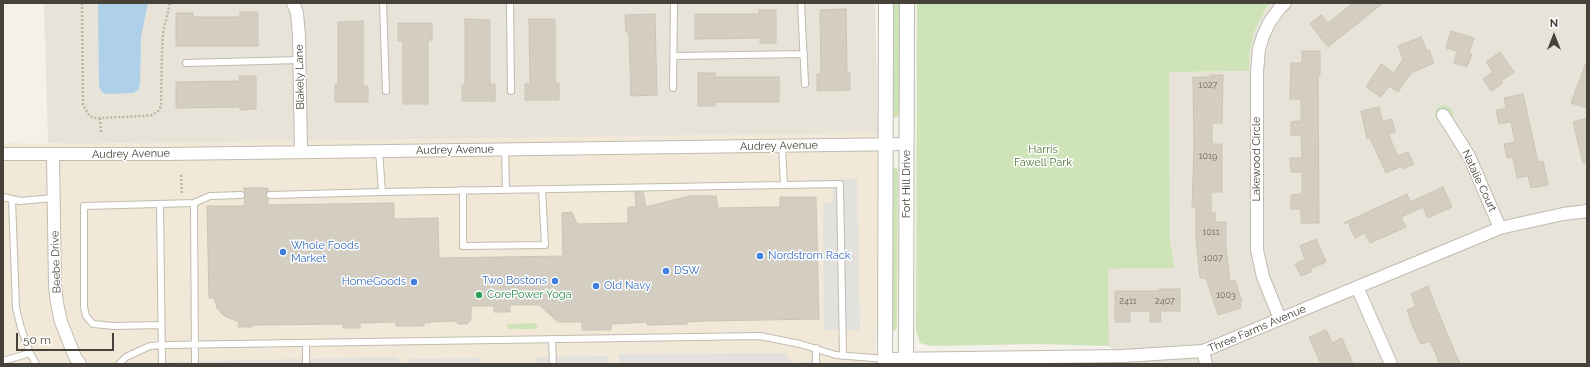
<!DOCTYPE html>
<html>
<head>
<meta charset="utf-8">
<style>
  body { margin:0 }
  #map { position:relative; width:1590px; height:367px; overflow:hidden; background:#f3f1ea; font-family:Raleway,sans-serif }
  canvas { display:block }
  .frame { position:absolute; inset:0; border:4px solid #474239; pointer-events:none }
  .north { position:absolute; left:1534px; top:16px; width:40px; height:40px; -webkit-text-stroke:3px #fff; paint-order:stroke; rotate:0deg; font-size:11px; font-weight:700; line-height:16px; text-align:center; color:#474239 }
  .north::after { content:''; display:block; margin:auto; width:14px; height:18px; background:#474239; clip-path:polygon(50% 0,100% 100%,50% 72%,0 100%) }
  .scale { position:absolute; left:16px; top:333px; width:98px; height:18px; box-sizing:border-box; border:2px solid #474239; border-top:0; padding-left:5px; font-size:12px; line-height:14px; white-space:nowrap; color:#474239; -webkit-text-stroke:3px #fff; paint-order:stroke }
</style>
</head>
<body>
<div id="map">
<canvas width="1590" height="367"></canvas>
<div class="frame"></div>
<div class="north">N</div>
<div class="scale">50 m</div>
</div>
<script>
const ctx = document.querySelector('canvas').getContext('2d');
ctx.lineJoin = 'round';
function paint(path, color) {
  ctx.fillStyle = color;
  ctx.fill(path, 'evenodd');
}
function toPath(rows) {
  const path = new Path2D();
  for (const r of rows) {
    if (r.length === 3) {
      path.moveTo(r[0] + r[2], r[1]);
      path.arc(r[0], r[1], r[2], 0, 2 * Math.PI);
      continue;
    }
    path.moveTo(r[0], r[1]);
    for (let i = 2; i < r.length; i += 2) path.lineTo(r[i], r[i + 1]);
  }
  return path;
}
function stroke(path, color, width, dash) {
  ctx.strokeStyle = color;
  ctx.lineWidth = width;
  ctx.lineCap = dash ? 'butt' : 'round';
  ctx.setLineDash(dash || []);
  ctx.stroke(path);
}
function drawText(font, color, halo, rows, align = 'center') {
  ctx.font = font + ' Raleway,sans-serif';
  ctx.lineWidth = 3;
  ctx.setLineDash([]);
  ctx.textBaseline = 'middle';
  ctx.strokeStyle = halo;
  ctx.fillStyle = color;
  for (const [text, x, y, turn = 0] of rows) {
    ctx.save();
    ctx.translate(x, y);
    ctx.rotate((+turn || 0) * Math.PI / 180);
    ctx.textAlign = isNaN(turn) ? turn : align;
    if (halo) ctx.strokeText(text, 0, 0);
    ctx.fillText(text, 0, 0);
    ctx.restore();
  }
}
paint(toPath([
  [44,3,875,3,878,133,71,144,48,143],
  [1271,3,1587,3,1587,364,1128,364,1109,346,1108,269,1175,268,1170,242,1169,72,1249,71,1249,56,1254,32,1266,8]
]), '#e7e3d9');
paint(toPath([
  [878,133,876,364,3,364,3,143,71,144]
]), '#f2e8d8');
paint(toPath([
  [892,3,899,3,899,115,896,118,893,117,891,114],
  [917,3,1271,3,1266,8,1254,32,1249,56,1249,71,1169,72,1170,242,1175,268,1108,269,1109,346,1039,344,931,346,920,343,916,330],
  [1444,114,9],
  [893,167,897,168,898,172,897,328,894,331,891,330,891,169],
  [535,323,538,325,536,329,509,329,507,327,507,324,509,324]
]), '#cfe3b8');
paint(toPath([
  [857,179,860,330,824,330,823,203,833,202,832,180],
  [785,353,792,363,811,361,824,364,619,364,619,354],
  [608,356,608,364,536,364,536,357],
  [398,357,399,364,155,364,155,362],
  [481,358,481,364,409,364,409,359]
]), '#e2e1de');
paint(toPath([
  [98,3,148,3,141,37,140,84,138,90,133,93,106,94,102,92,99,86]
]), '#aed0e9');
const building = toPath([
  [1353,3,1383,3,1328,47,1310,24,1321,15,1328,23,1353,3],
  [846,9,847,73,850,73,850,90,817,91,817,74,821,74,820,10,846,9],
  [759,10,776,10,776,43,760,43,760,38,695,39,695,14,759,14,759,10],
  [240,12,258,12,258,46,176,46,176,13,193,13,193,17,240,17,240,12],
  [655,14,657,95,631,96,629,32,626,32,625,15,655,14],
  [465,19,490,20,490,84,495,84,495,101,462,101,462,85,465,85,465,19],
  [529,19,555,19,555,83,559,83,559,100,525,100,525,84,530,84,529,19],
  [363,21,363,86,368,86,368,102,335,102,335,84,338,84,338,22,363,21],
  [398,23,432,23,432,40,428,40,428,104,403,104,403,41,398,41,398,23],
  [1451,31,1474,38,1469,53,1472,54,1467,67,1454,63,1457,51,1446,48,1451,31],
  [1421,37,1427,51,1429,50,1434,63,1411,73,1398,92,1389,86,1381,97,1366,87,1381,64,1394,73,1403,59,1398,46,1421,37],
  [1302,51,1320,51,1320,75,1318,75,1319,223,1301,223,1301,209,1291,209,1291,195,1302,194,1302,172,1291,172,1290,158,1302,158,1301,135,1291,136,1291,122,1301,121,1301,99,1290,99,1291,63,1302,63,1302,51],
  [1500,52,1514,72,1501,81,1503,83,1491,91,1483,79,1493,72,1486,62,1500,52],
  [1586,63,1587,64,1587,108,1571,103,1586,63],
  [698,73,715,73,715,77,779,77,779,102,715,102,715,106,698,106,698,73],
  [1210,75,1223,75,1222,123,1212,123,1212,144,1222,144,1222,192,1211,192,1211,213,1215,213,1215,222,1226,222,1226,248,1230,282,1235,280,1242,302,1240,303,1241,308,1218,315,1206,278,1200,278,1196,238,1196,207,1192,207,1194,145,1193,77,1210,77,1210,75],
  [239,76,256,76,256,109,240,110,240,107,176,108,176,82,240,81,239,76],
  [1523,94,1538,162,1543,161,1548,185,1531,188,1528,176,1517,178,1513,157,1507,158,1504,144,1515,142,1511,122,1499,124,1496,110,1506,108,1504,98,1523,94],
  [1379,107,1382,121,1392,119,1395,132,1388,134,1398,156,1408,152,1414,164,1403,169,1402,166,1386,173,1370,138,1367,139,1361,111,1379,107],
  [1587,118,1587,162,1583,163,1573,122,1587,118],
  [1443,187,1452,207,1428,218,1423,207,1401,217,1406,227,1370,243,1365,233,1355,238,1349,225,1354,223,1344,223,1407,194,1410,202,1443,187],
  [244,188,268,188,268,191,266,195,268,199,268,205,394,203,394,219,438,218,439,258,563,256,562,213,572,212,577,224,628,223,628,207,636,207,635,192,643,192,646,207,689,196,716,196,718,208,780,207,780,197,816,197,819,319,705,321,687,322,687,324,647,325,647,322,611,324,611,330,582,330,582,322,558,322,539,305,510,305,510,312,494,312,494,306,471,306,471,320,467,324,458,324,455,321,430,322,430,323,424,323,424,326,396,326,396,322,360,323,360,328,343,328,343,324,252,325,252,327,238,327,239,322,224,316,217,308,214,298,209,298,207,206,244,206,245,195,244,188],
  [1316,239,1326,262,1310,269,1311,272,1301,276,1295,264,1305,259,1300,246,1316,239],
  [1428,286,1438,312,1460,364,1440,364,1430,341,1421,344,1415,332,1407,310,1416,306,1411,294,1428,286],
  [1160,289,1180,289,1180,311,1160,311,1161,322,1150,322,1150,311,1130,311,1130,322,1115,322,1115,291,1160,291,1160,289],
  [1326,330,1332,343,1342,338,1353,364,1321,364,1309,337,1326,330]
]);
paint(building, '#d4cdc1');
stroke(building, '#cec4b5', 1);
const service = toPath([
  [383,3,386,91],
  [510,3,511,91],
  [801,3,805,84],
  [674,56,804,54],
  [186,63,300,60],
  [673,88,674,3],
  [782,146,784,185],
  [505,150,506,190],
  [463,190,463,246,545,245,542,189],
  [382,192,840,184,843,356],
  [270,195,382,192,379,151],
  [3,197,20,201,53,198],
  [12,199,16,308,21,328,30,353,36,364],
  [194,203,210,196,241,195],
  [160,204,162,364],
  [160,325,114,326,93,324,86,316,84,307,84,206,194,203,195,364],
  [552,339,553,364],
  [306,343,306,364],
  [816,348,816,364],
  [3,361,30,353],
  [119,364,126,357,150,346,166,345,760,336,800,344,836,355,885,359]
]);
const minor = toPath([
  [293,3,297,13,299,36,301,152],
  [1443,115,1469,156,1500,228],
  [3,154,166,154,907,144],
  [53,155,55,286,57,303,61,322,75,357,80,364],
  [1357,287,1391,364],
  [1280,319,1263,277,1257,250,1257,72,1259,49,1263,36,1269,23,1279,9,1285,3],
  [1203,351,1206,364],
  [885,359,1123,356,1203,351,1500,228,1563,214,1587,211]
]);
const tertiary = toPath([
  [885,364,886,3],
  [906,364,907,3]
]);
stroke(service, '#c1bbb1', 8);
stroke(minor, '#c1bbb1', 14);
stroke(tertiary, '#c1bbb1', 16);
stroke(toPath([
  [82,3,83,105,89,115,93,118,100,118,143,116,152,115,158,111,161,106,162,52,163,33,170,3],
  [100,118,101,132],
  [181,175,182,194]
]), '#beb4a1', 2.5, [2, 2]);
stroke(service, '#fff', 6);
stroke(minor, '#fff', 12);
stroke(tertiary, '#fff', 14);
for (const [x, y, r, color] of [
  [283,252,4,"#3f7fe0"],
  [760,256,4,"#3f7fe0"],
  [666,271,4,"#3f7fe0"],
  [555,281,4,"#3f7fe0"],
  [414,282,4,"#3f7fe0"],
  [596,286,4,"#3f7fe0"],
  [479,295,4,"#2e9e5b"]
]) {
  const dot = new Path2D();
  dot.arc(x, y, r, 0, 2 * Math.PI);
  ctx.fillStyle = color;
  ctx.fill(dot);
  stroke(dot, '#fff', 1.5);
}
drawText('9px', '#6a655b', null, [
  ["1027",1208,85],
  ["1019",1208,156],
  ["1011",1211,232],
  ["1007",1213,258],
  ["1003",1226,295],
  ["2411",1128,301],
  ["2407",1165,301]
]);
drawText('11px', '#474239', '#fff', [
  ["Blakely Lane",300,77,-91],
  ["Audrey Avenue",779,146,-1],
  ["Audrey Avenue",455,150,-1],
  ["Audrey Avenue",131,154,-1],
  ["Lakewood Circle",1257,159,-90],
  ["Natalie Court",1479,181,65],
  ["Fort Hill Drive",907,184,-90],
  ["Beebe Drive",56,262,-92],
  ["Three Farms Avenue",1257,329,-23]
]);
drawText('11px', '#4a7232', '#fff', [
  ["Harris",1043,150],
  ["Fawell Park",1043,163]
]);
drawText('11px', '#366cbe', '#fff', [
  ["Whole Foods",291,246],
  ["Market",291,259],
  ["Nordstrom Rack",768,256],
  ["DSW",674,271],
  ["Two Bostons",547,281,"right"],
  ["HomeGoods",406,282,"right"],
  ["Old Navy",604,286]
], 'left');
drawText('11px', '#27864d', '#fff', [
  ["CorePower Yoga",487,295]
], 'left');
</script>
</body>
</html>
